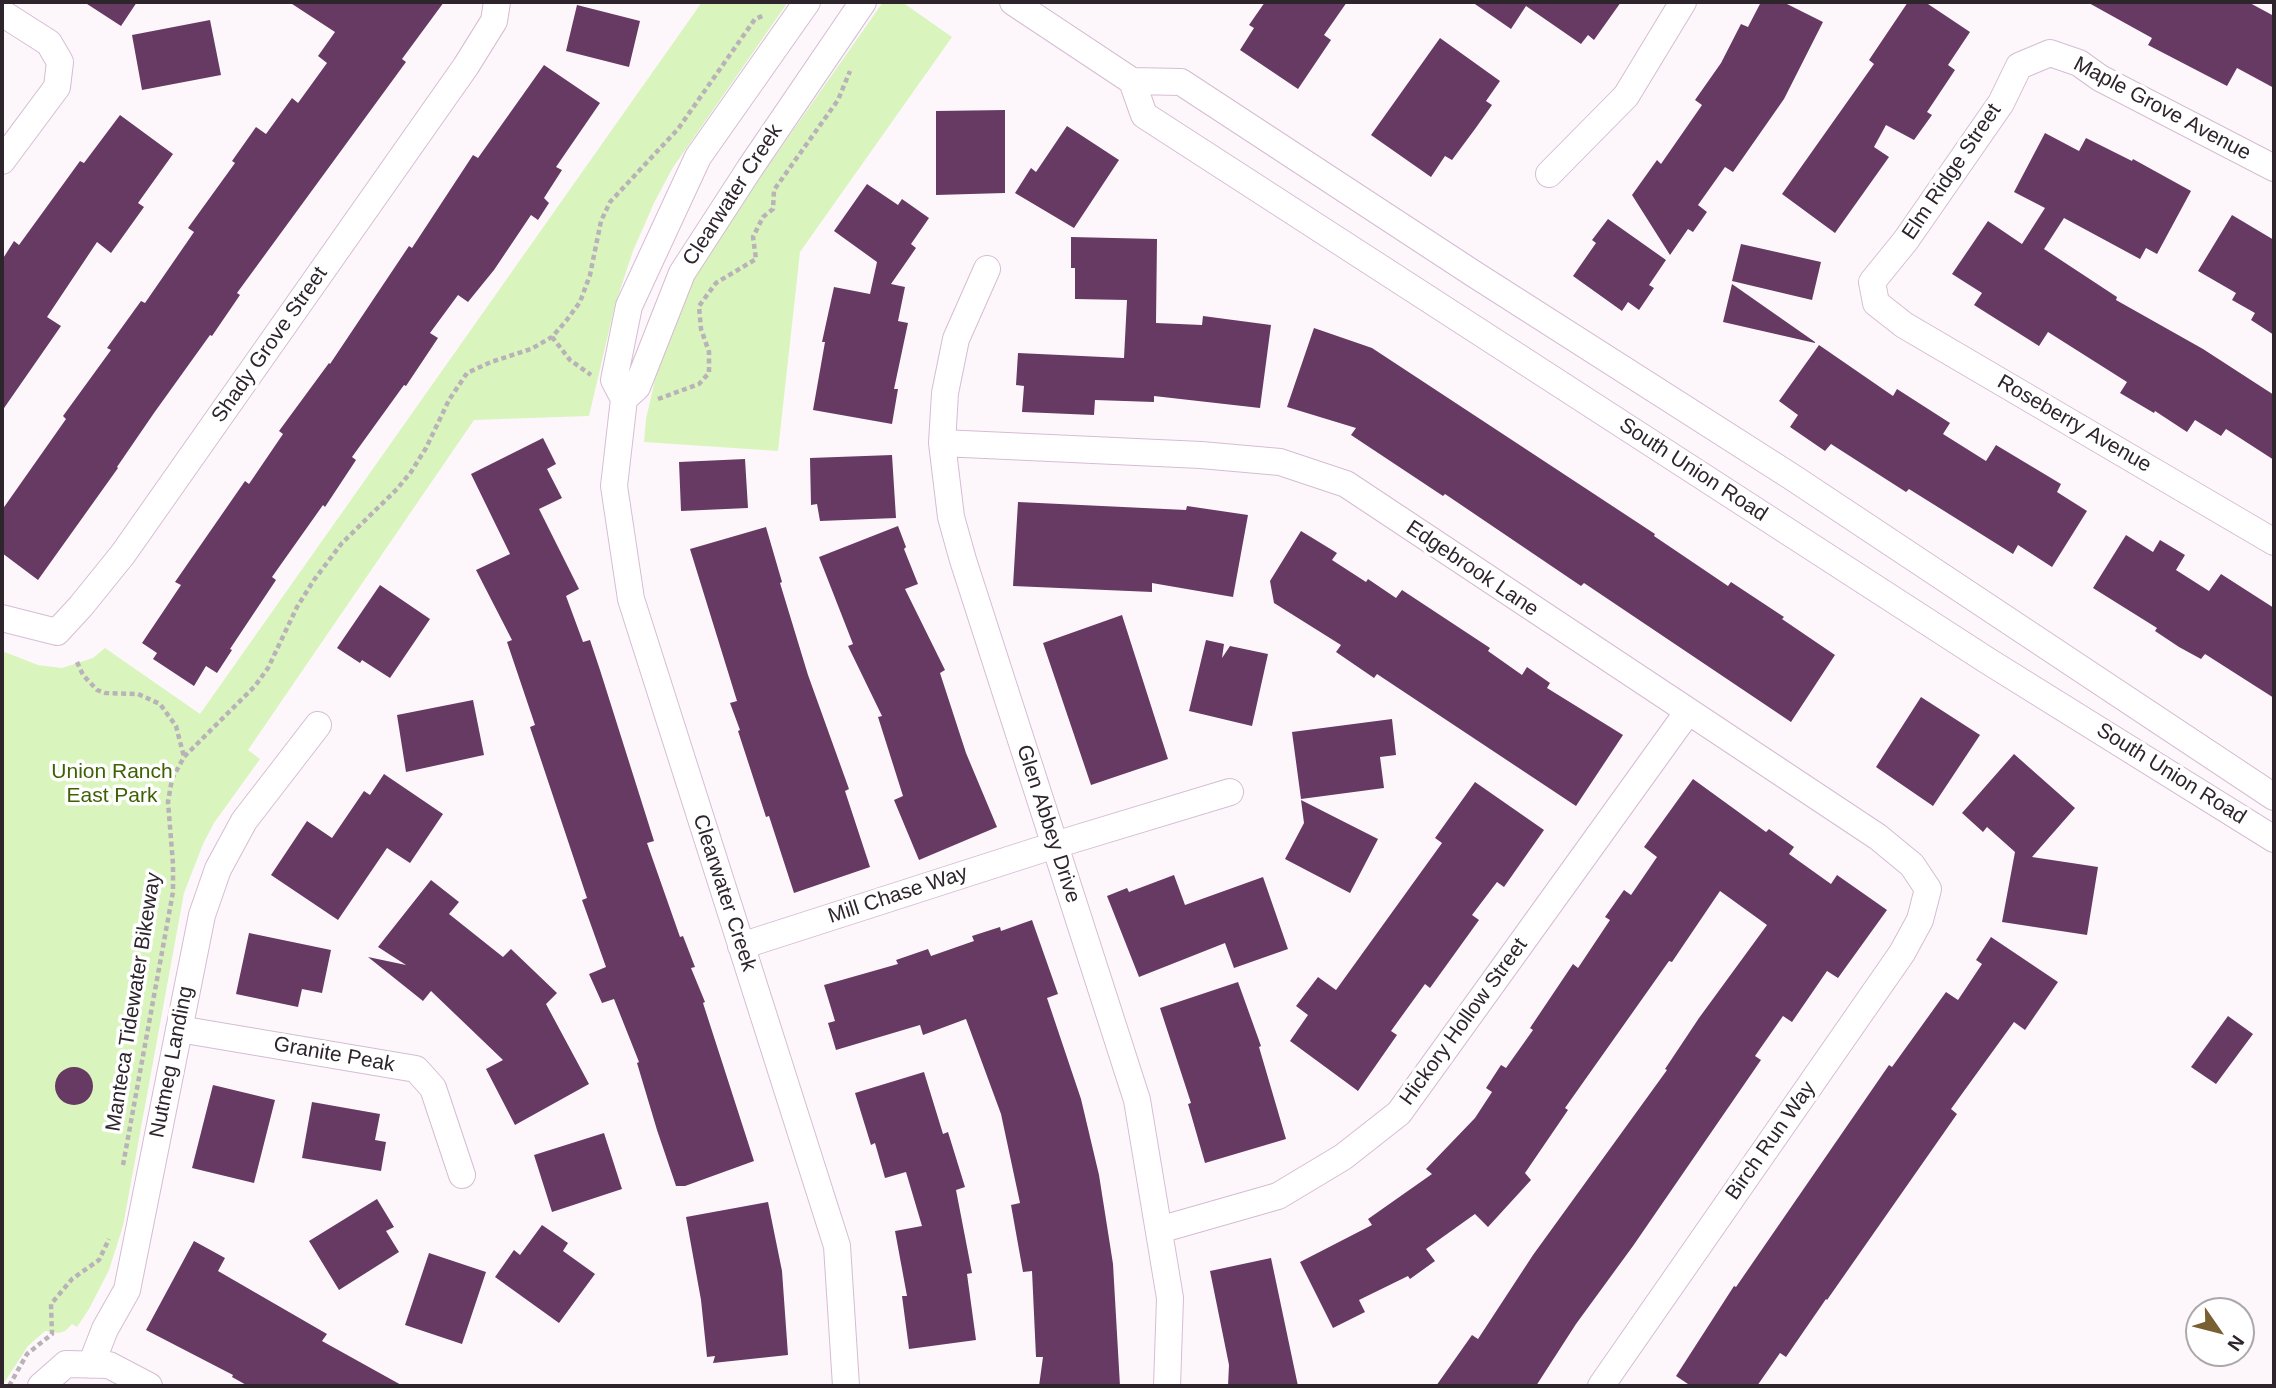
<!DOCTYPE html>
<html>
<head>
<meta charset="utf-8">
<style>
  body { margin:0 }
  #map { position:relative; width:2276px; height:1388px; overflow:hidden; background:#fdf7fc; font-family:Arial,sans-serif }
  canvas { display:block }
  .frame { position:absolute; inset:0; border:4px solid #2d242c; pointer-events:none }
  .north { position:absolute; left:2185px; top:1297px; width:70px; height:70px; box-sizing:border-box; background:#fff; border:2px solid #aba7ab; border-radius:50%; rotate:125deg; font-size:19px; font-weight:700; line-height:28px; text-align:center; color:#2d242c }
  .north::after { content:''; display:block; margin:auto; width:24px; height:32px; background:#796031; clip-path:polygon(50% 0,100% 100%,50% 72%,0 100%) }
</style>
</head>
<body>
<div id="map">
<canvas width="2276" height="1388"></canvas>
<div class="frame"></div>
<div class="north">N</div>
</div>
<script>
const ctx = document.querySelector('canvas').getContext('2d');
ctx.lineJoin = 'round';
function paint(path, color) {
  ctx.fillStyle = color;
  ctx.fill(path, 'evenodd');
}
function toPath(rows) {
  const path = new Path2D();
  for (const r of rows) {
    if (r.length === 3) {
      path.moveTo(r[0] + r[2], r[1]);
      path.arc(r[0], r[1], r[2], 0, 2 * Math.PI);
      continue;
    }
    path.moveTo(r[0], r[1]);
    for (let i = 2; i < r.length; i += 2) path.lineTo(r[i], r[i + 1]);
  }
  return path;
}
function stroke(path, color, width, dash) {
  ctx.strokeStyle = color;
  ctx.lineWidth = width;
  ctx.lineCap = dash ? 'butt' : 'round';
  ctx.setLineDash(dash || []);
  ctx.stroke(path);
}
function drawText(font, color, halo, rows, align = 'center') {
  ctx.font = font + ' Arial,sans-serif';
  ctx.lineWidth = 7;
  ctx.setLineDash([]);
  ctx.textBaseline = 'middle';
  ctx.strokeStyle = halo;
  ctx.fillStyle = color;
  for (const [text, x, y, turn = 0] of rows) {
    ctx.save();
    ctx.translate(x, y);
    ctx.rotate((+turn || 0) * Math.PI / 180);
    ctx.textAlign = isNaN(turn) ? turn : align;
    if (halo) ctx.strokeText(text, 0, 0);
    ctx.fillText(text, 0, 0);
    ctx.restore();
  }
}
paint(toPath([
  [702,2,788,2,672,169,654,203,633,251,615,305,589,416,474,420,248,750,260,759,214,823,203,844,184,893,123,1226,109,1270,89,1309,77,1327,72,1324,65,1331,59,1333,45,1331,28,1346,2,1386,2,651,38,665,62,668,93,658,105,648,200,714],
  [883,2,902,2,952,37,800,252,778,451,644,442,646,419,662,349,703,259]
]), '#d9f5bd');
paint(toPath([
  [84,2,137,2,121,26],
  [289,2,444,2,402,59,406,62,237,293,240,295,212,336,210,335,154,413,117,467,118,468,38,580,2,553,2,510,66,419,63,416,111,350,107,348,141,301,145,303,194,232,188,228,235,163,232,161,256,127,266,134,292,98,298,103,327,63,318,56,335,32],
  [1265,2,1347,2,1324,35,1331,40,1298,89,1240,50,1254,28,1249,25],
  [1472,2,1621,2,1594,40,1588,35,1581,44,1526,6,1511,29],
  [1761,2,1783,2,1823,22,1784,99,1733,172,1725,167,1698,205,1707,212,1693,232,1688,229,1670,255,1632,195,1657,160,1661,164,1702,105,1695,100,1721,63,1741,24,1748,27],
  [1908,2,1925,2,1970,32,1948,65,1955,70,1927,112,1932,115,1914,140,1886,125,1874,147,1889,157,1835,233,1782,194,1874,64,1869,60],
  [2087,2,2248,2,2274,16,2274,88,2237,68,2227,86,2148,45,2152,38],
  [577,5,640,21,629,67,566,51],
  [210,20,221,75,142,90,132,35],
  [1440,38,1500,81,1486,101,1492,105,1475,129,1452,160,1445,156,1431,177,1371,135],
  [544,65,600,103,556,167,562,170,544,198,549,203,538,220,531,215,494,270,468,302,458,295,430,333,438,338,406,386,404,385,352,457,356,460,325,507,323,505,272,577,276,580,230,649,232,650,217,673,206,666,194,686,153,659,157,653,142,643,181,585,175,582,245,481,249,484,283,434,279,431,329,363,330,364,409,246,412,248,473,155,478,158],
  [1005,110,1005,193,936,195,936,111],
  [120,115,173,154,138,203,144,207,111,253,97,242,47,317,61,326,2,411,2,260,14,241,19,245,80,161,84,163],
  [1067,126,1119,160,1074,228,1015,193,1031,168,1036,172],
  [2045,133,2079,151,2086,138,2132,161,2133,159,2191,191,2157,254,2146,248,2140,259,2064,218,2044,249,2117,297,2116,300,2203,349,2274,395,2274,460,2226,429,2221,436,2195,420,2187,432,2155,411,2154,413,2120,393,2127,382,2048,332,2039,346,1974,305,1982,293,1952,274,1988,221,2022,244,2045,208,2014,192],
  [867,184,898,205,902,199,929,218,911,244,916,248,891,284,905,287,898,321,908,323,894,389,898,389,892,424,813,410,825,342,822,342,834,287,870,294,877,262,834,231],
  [2232,215,2274,240,2274,335,2251,320,2255,313,2232,300,2236,293,2198,271],
  [1608,219,1666,260,1649,285,1654,288,1639,310,1628,302,1622,311,1573,276,1596,243,1592,240],
  [1071,237,1157,239,1156,323,1202,325,1203,316,1271,325,1260,408,1154,396,1154,402,1095,400,1094,415,1022,412,1024,386,1016,385,1018,353,1124,358,1127,300,1075,299,1075,268,1071,268],
  [1741,244,1821,262,1812,300,1732,281],
  [1732,284,1815,342,1815,343,1723,322],
  [1314,328,1372,348,1655,534,1654,536,1728,586,1731,582,1784,617,1782,619,1835,655,1791,722,1584,583,1581,586,1445,494,1443,496,1351,435,1356,428,1287,407],
  [1819,345,1893,396,1897,389,1950,423,1943,434,1986,461,1996,445,2061,484,2057,492,2087,511,2052,567,2018,545,2013,554,1909,489,1906,492,1831,444,1825,451,1790,427,1798,415,1779,401],
  [543,438,556,464,547,469,562,498,539,509,579,589,566,596,583,642,590,640,600,670,654,841,647,843,680,937,683,936,695,967,691,968,705,1002,703,1003,754,1161,685,1186,676,1186,657,1130,637,1063,639,1062,614,999,602,1003,589,974,606,967,582,900,587,898,530,727,535,725,507,642,512,640,476,570,510,554,471,474],
  [892,455,896,518,820,521,817,504,811,505,810,458],
  [745,459,748,508,681,511,679,462],
  [1018,502,1186,510,1187,506,1248,515,1233,597,1152,583,1152,592,1013,586],
  [898,526,906,547,904,549,918,584,905,589,945,670,940,673,966,753,997,827,919,860,894,800,903,796,878,717,882,716,848,646,853,644,819,557],
  [766,527,782,582,780,583,808,675,849,789,845,791,870,867,794,893,769,816,766,817,738,731,740,730,730,703,737,701,690,549],
  [1301,531,1337,553,1332,560,1366,582,1368,579,1396,598,1402,590,1490,648,1488,651,1522,675,1527,667,1550,683,1547,688,1623,735,1576,806,1377,674,1374,678,1336,652,1341,645,1274,603,1270,581],
  [2126,535,2153,552,2160,540,2185,555,2176,570,2209,591,2221,574,2274,608,2274,698,2205,654,2201,659,2179,647,2155,631,2157,628,2093,588],
  [380,585,430,619,390,678,362,660,360,663,337,648],
  [1122,615,1168,759,1091,785,1043,643],
  [1206,640,1224,644,1222,658,1230,646,1268,654,1252,726,1189,711],
  [1921,697,1980,735,1933,806,1876,767],
  [473,700,484,755,406,772,397,715],
  [1392,719,1396,755,1380,757,1384,788,1301,799,1292,732],
  [2014,754,2075,808,2032,857,2098,867,2087,935,2002,922,2015,852,1987,827,1983,832,1962,813],
  [384,774,443,814,410,863,387,848,338,920,271,875,307,821,332,838,364,791,370,795],
  [1693,779,1766,832,1769,829,1794,847,1789,854,1831,884,1837,875,1887,910,1838,978,1827,971,1792,1022,1783,1016,1755,1056,1761,1060,1633,1246,1576,1324,1536,1386,1436,1386,1472,1335,1478,1339,1533,1255,1667,1070,1665,1069,1699,1018,1767,925,1720,891,1672,962,1669,961,1565,1108,1568,1110,1525,1173,1531,1180,1488,1227,1475,1214,1426,1249,1435,1261,1410,1279,1408,1276,1359,1300,1365,1312,1333,1328,1300,1262,1372,1225,1368,1219,1432,1174,1426,1169,1475,1118,1492,1092,1486,1088,1501,1065,1506,1068,1533,1030,1530,1028,1573,964,1578,968,1610,920,1605,917,1624,890,1631,895,1657,857,1644,847],
  [1475,782,1544,830,1504,887,1497,882,1472,915,1479,920,1430,988,1425,984,1391,1031,1397,1035,1358,1091,1290,1041,1308,1015,1296,1006,1318,977,1336,990,1442,843,1435,838],
  [1301,800,1378,839,1350,893,1285,859,1304,823],
  [1174,875,1185,905,1263,877,1288,949,1234,968,1225,943,1139,977,1107,896,1127,888,1129,892],
  [431,880,459,902,449,914,503,957,511,949,557,993,546,1004,589,1084,515,1125,486,1069,503,1060,431,991,423,1001,368,957,406,965,378,947],
  [1032,920,1058,994,1047,998,1081,1099,1099,1175,1113,1264,1120,1386,1039,1386,1043,1357,1036,1357,1032,1271,1023,1272,1011,1205,1020,1203,1001,1114,966,1019,923,1035,920,1025,836,1050,828,1023,835,1021,824,985,898,964,896,960,928,949,931,956,974,941,972,936,1000,927,1001,931],
  [249,933,331,950,322,993,302,989,298,1007,236,994],
  [1991,937,2058,982,2025,1030,2014,1022,1951,1109,1957,1114,1827,1300,1826,1299,1786,1357,1780,1353,1757,1386,1691,1386,1676,1376,1734,1286,1736,1287,1889,1065,1892,1067,1946,992,1958,1000,1982,964,1976,960],
  [1238,982,1261,1046,1259,1047,1286,1139,1205,1163,1188,1104,1191,1103,1160,1008],
  [2228,1016,2253,1034,2216,1084,2191,1067],
  [74,1086,19],
  [924,1072,943,1134,948,1132,965,1187,956,1190,972,1273,967,1274,976,1340,909,1349,902,1296,907,1296,895,1231,922,1226,906,1172,885,1178,875,1143,871,1145,855,1093],
  [213,1085,275,1100,254,1183,192,1168],
  [312,1102,380,1114,375,1140,386,1142,381,1171,302,1158],
  [604,1133,622,1189,552,1212,534,1155],
  [377,1199,394,1227,386,1231,399,1252,339,1290,309,1241],
  [768,1202,782,1271,788,1355,713,1363,715,1356,707,1357,701,1300,686,1217],
  [542,1225,568,1243,563,1251,595,1274,559,1323,495,1277,514,1250,520,1255],
  [194,1241,225,1258,218,1271,327,1334,322,1341,403,1386,248,1386,232,1377,233,1375,146,1330],
  [429,1253,486,1272,462,1344,405,1325],
  [1271,1258,1298,1386,1228,1386,1229,1365,1210,1271]
]), '#673a64');
const minor = toPath([
  [807,2,698,157,629,306,614,380,624,399,614,486,631,599,837,1246,846,1386],
  [1013,2,1132,81,1181,82,1474,274,1792,477,2274,797],
  [2,13,49,43,60,62,57,87,2,161],
  [1132,81,1144,115,1988,661,2274,839],
  [2274,168,2100,78,2079,63,2050,53,2019,66,2001,103,1906,240,1872,282,1876,303,1904,325,2274,542],
  [1549,174,1626,96,1683,2],
  [987,269,956,339,945,393,942,443,951,517,963,560,1137,1100,1170,1298,1167,1386],
  [624,399,637,387,682,273,750,168,863,2],
  [942,443,1201,455,1280,462,1346,484,1878,837,1912,865,1928,889,1920,920,1902,953,1601,1386],
  [2,618,57,632,81,606,123,554,466,66,494,21,497,2],
  [741,946,1055,845,1230,792],
  [179,1029,416,1069,433,1088,462,1175],
  [1159,1230,1278,1196,1343,1157,1399,1113,1687,713],
  [91,1365,105,1329,127,1290,202,915,218,869,244,821,318,725],
  [41,1386,66,1364,109,1365,149,1386]
]);
stroke(minor, '#d6bcd3', 28);
stroke(toPath([
  [552,337,570,360,591,375],
  [658,399,699,384,709,373,709,352,701,329,699,306,716,283,756,259,753,237,763,217,773,209,774,190,838,100,850,71],
  [77,662,83,675,97,690,105,693,138,694,160,704,176,726,184,757],
  [123,1165,173,892,173,864,168,802,172,779,184,757,255,686,268,668,297,607,314,580,342,543,397,489,411,472,426,448,449,400,467,373,491,362,531,349,552,337,566,321,580,302,590,275,601,221,610,202,678,129,755,19,765,15],
  [9,1386,27,1354,52,1334,51,1304,72,1279,99,1260,109,1239]
]), '#b9b2b8', 4.5, [5, 3.5]);
stroke(minor, '#fff', 26);
drawText('21px', '#2d242c', '#fff', [
  ["Maple Grove Avenue",2162,109,28],
  ["Elm Ridge Street",1952,172,-56],
  ["Clearwater Creek",733,195,-57],
  ["Shady Grove Street",270,345,-55],
  ["Roseberry Avenue",2074,424,30],
  ["South Union Road",1693,470,33],
  ["Edgebrook Lane",1472,569,34],
  ["South Union Road",2171,774,32],
  ["Glen Abbey Drive",1048,824,72],
  ["Clearwater Creek",724,893,72],
  ["Mill Chase Way",898,895,-18],
  ["Manteca Tidewater Bikeway",134,1002,-81],
  ["Hickory Hollow Street",1464,1022,-54],
  ["Granite Peak",334,1055,10],
  ["Nutmeg Landing",172,1062,-79],
  ["Birch Run Way",1771,1141,-55]
]);
drawText('21px', '#3f6104', '#fff', [
  ["Union Ranch",112,772],
  ["East Park",112,796]
]);
</script>
</body>
</html>
